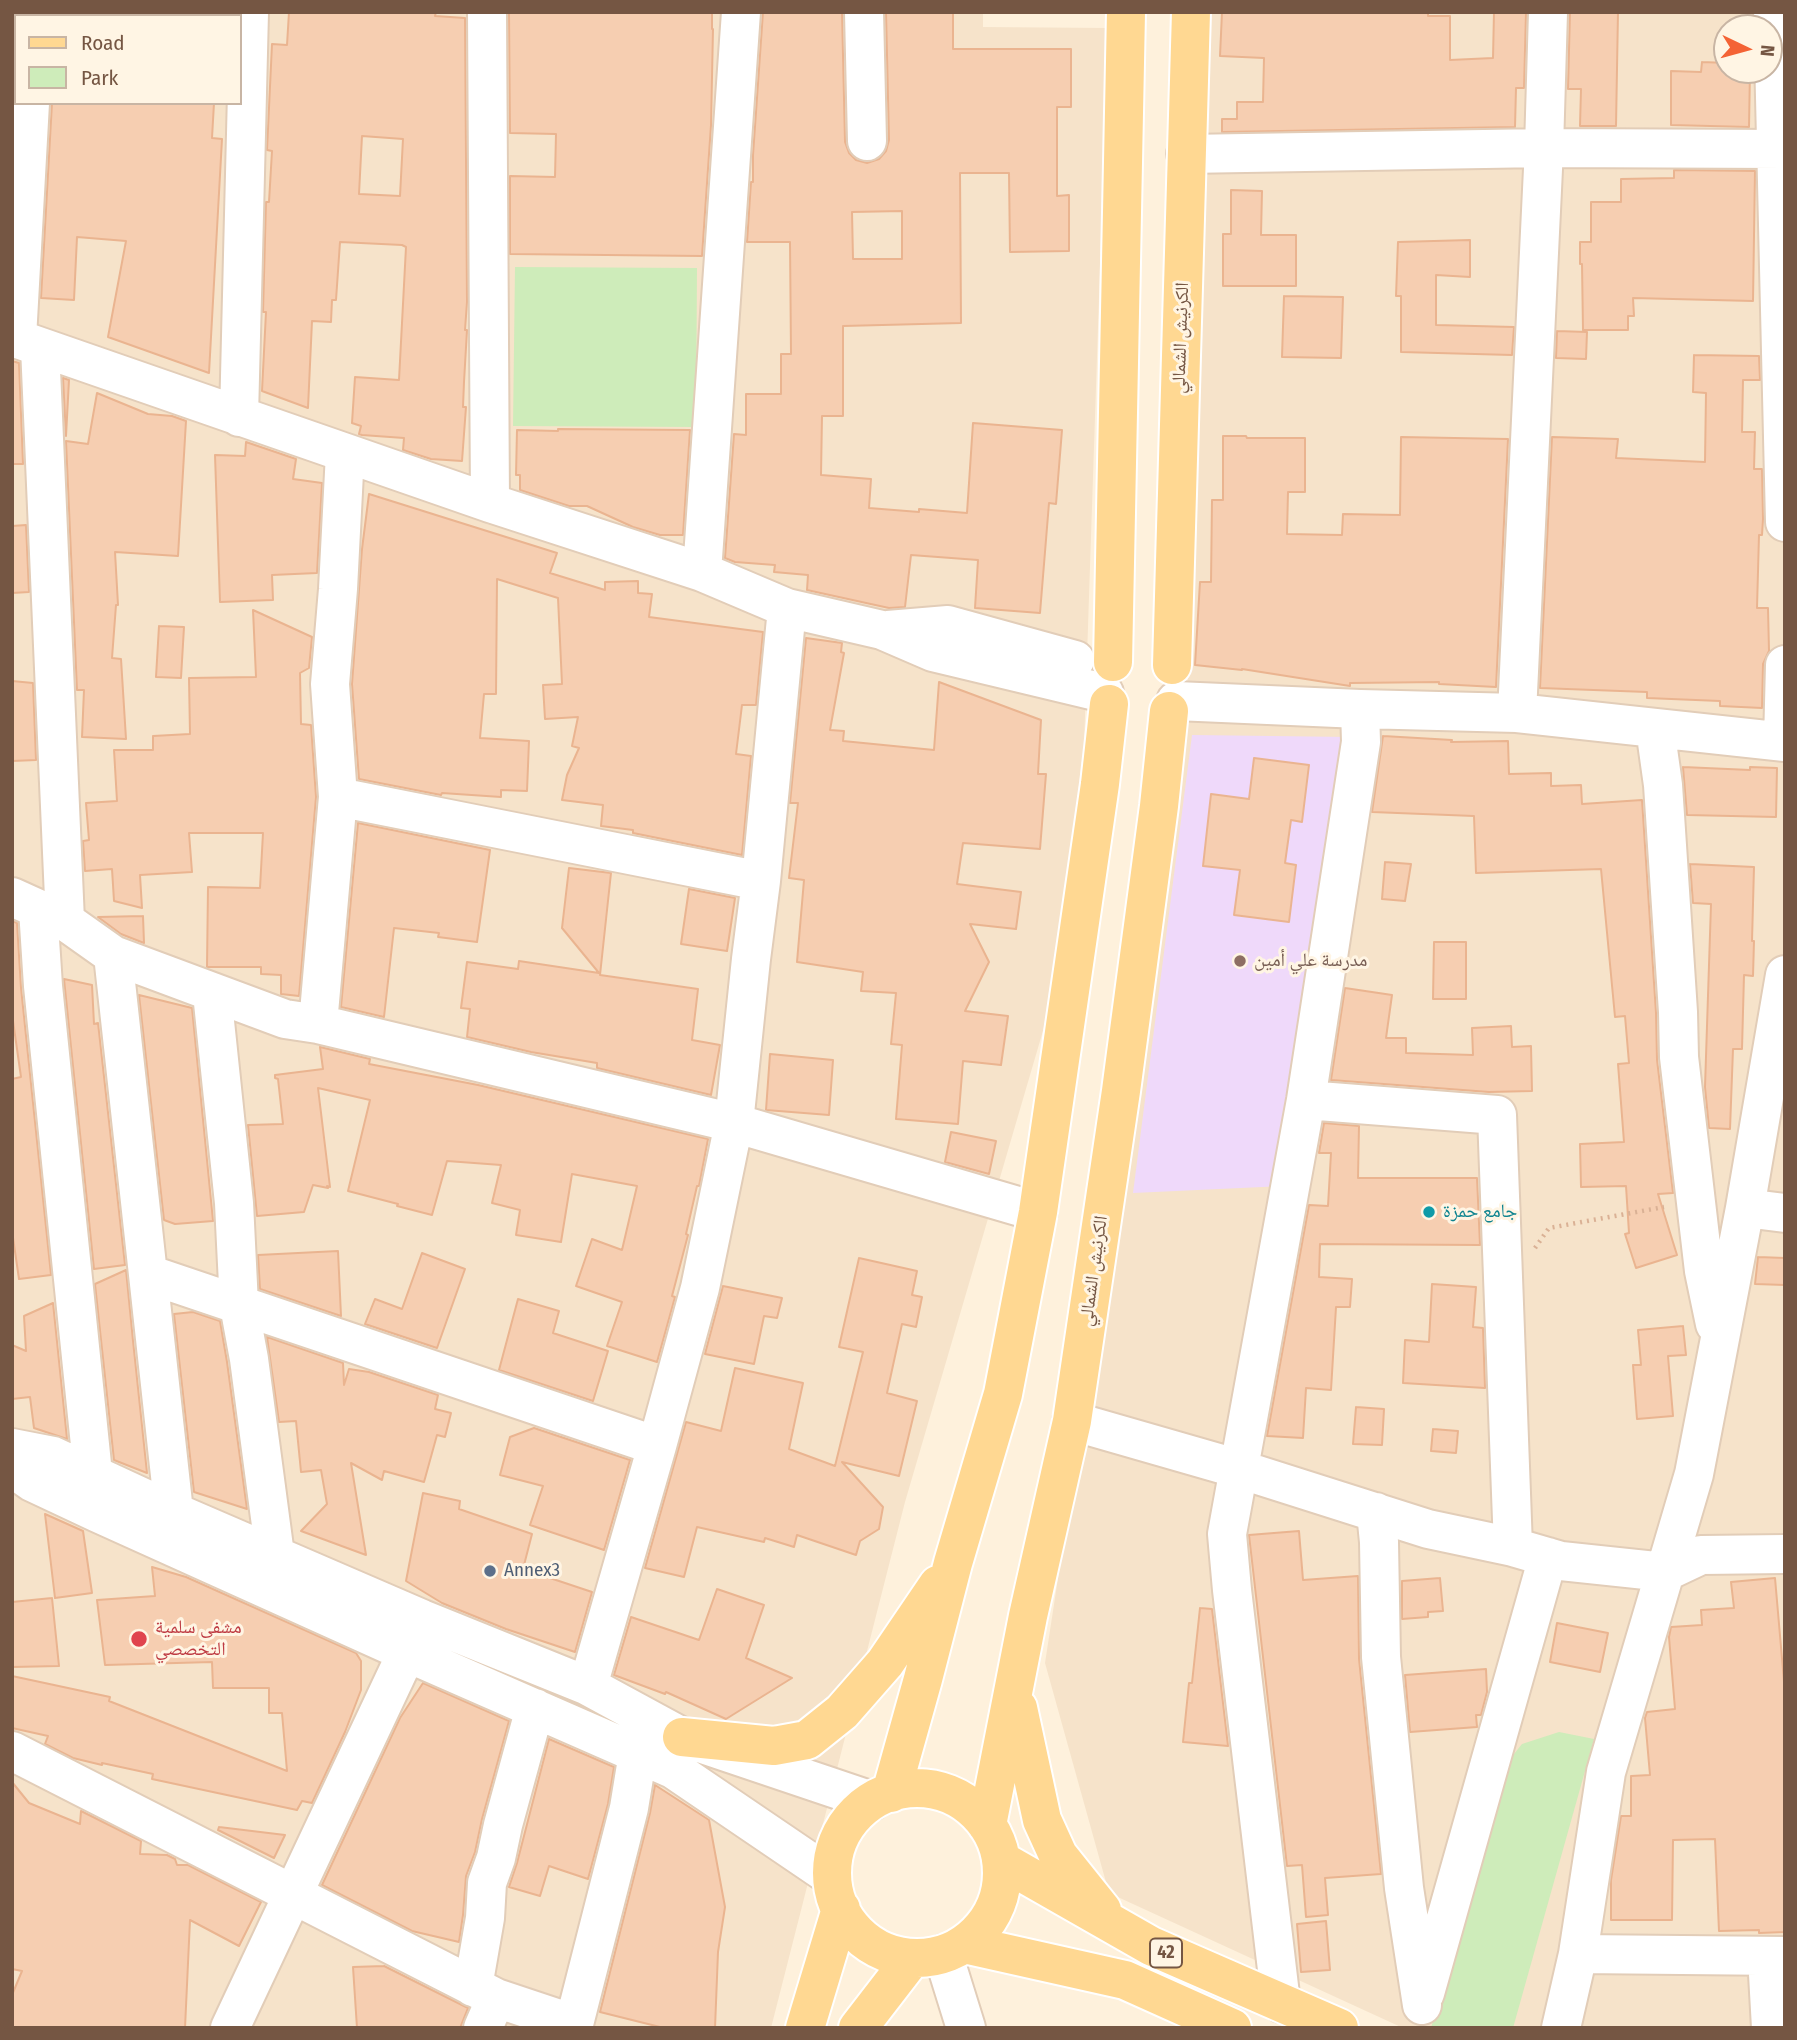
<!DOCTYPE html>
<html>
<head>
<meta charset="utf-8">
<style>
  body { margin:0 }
  #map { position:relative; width:1797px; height:2040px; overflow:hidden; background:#fef1dc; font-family:"Fira Sans Condensed",sans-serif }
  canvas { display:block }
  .frame { position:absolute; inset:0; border:14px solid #755643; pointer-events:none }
  .legend { position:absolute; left:14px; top:14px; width:228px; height:91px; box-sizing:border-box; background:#fff5e4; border:2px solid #c8b5a4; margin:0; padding:9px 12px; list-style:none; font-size:21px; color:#755643 }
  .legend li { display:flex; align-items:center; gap:14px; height:35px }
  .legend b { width:35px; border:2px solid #c8b5a4 }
  .north { position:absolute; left:1713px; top:14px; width:70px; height:70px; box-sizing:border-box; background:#fff5e4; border:2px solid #c8b5a4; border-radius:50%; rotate:95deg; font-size:19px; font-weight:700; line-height:28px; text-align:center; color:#755643 }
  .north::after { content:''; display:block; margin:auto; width:24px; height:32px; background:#f46335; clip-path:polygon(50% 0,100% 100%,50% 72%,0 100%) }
</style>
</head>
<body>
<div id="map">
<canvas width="1797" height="2040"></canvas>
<div class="frame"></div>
<ul class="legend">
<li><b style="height:9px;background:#ffd892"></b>Road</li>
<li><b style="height:19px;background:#ceecba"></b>Park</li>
</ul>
<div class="north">N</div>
</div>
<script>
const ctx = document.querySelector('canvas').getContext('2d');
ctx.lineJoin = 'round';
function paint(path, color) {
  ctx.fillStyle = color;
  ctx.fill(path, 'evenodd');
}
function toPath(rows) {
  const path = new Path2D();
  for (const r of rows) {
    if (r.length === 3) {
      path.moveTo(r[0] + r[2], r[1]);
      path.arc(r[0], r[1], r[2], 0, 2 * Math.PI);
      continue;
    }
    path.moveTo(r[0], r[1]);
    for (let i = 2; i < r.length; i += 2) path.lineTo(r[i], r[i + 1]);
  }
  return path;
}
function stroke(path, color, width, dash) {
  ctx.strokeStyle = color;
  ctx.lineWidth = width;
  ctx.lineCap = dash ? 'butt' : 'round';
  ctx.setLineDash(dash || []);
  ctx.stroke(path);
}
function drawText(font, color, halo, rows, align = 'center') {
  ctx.font = font + ' "Fira Sans Condensed","Noto Naskh Arabic",sans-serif';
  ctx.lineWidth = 6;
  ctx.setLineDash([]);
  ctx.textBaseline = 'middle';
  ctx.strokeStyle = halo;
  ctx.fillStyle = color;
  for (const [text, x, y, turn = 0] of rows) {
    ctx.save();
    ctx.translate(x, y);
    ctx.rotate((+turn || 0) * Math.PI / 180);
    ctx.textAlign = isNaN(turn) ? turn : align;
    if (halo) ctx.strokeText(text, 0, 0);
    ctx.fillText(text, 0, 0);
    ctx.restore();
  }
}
paint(toPath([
  [12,12,983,12,983,27,1108,28,1084,746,1052,1000,905,1502,771,2028,12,2028],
  [16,16,240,16,240,103,16,103],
  [1208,12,1785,12,1785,2028,1403,2028,1109,1893,1045,1663,1087,1389,1192,649],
  [1727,28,1769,28,1769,70,1727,70]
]), '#f6e3ca');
paint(toPath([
  [1192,735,1351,737,1284,1186,1133,1193]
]), '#efd9fa');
paint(toPath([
  [515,267,697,268,696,427,513,426],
  [1559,1732,1594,1739,1513,2028,1431,2028,1506,1764,1522,1744]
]), '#ceecba');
const building = toPath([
  [289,12,436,12,435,16,465,18,467,302,465,330,467,330,464,382,463,407,466,407,462,461,431,459,403,450,404,438,362,435,359,434,361,426,352,423,355,377,399,380,406,247,402,245,340,242,336,300,332,300,331,322,312,321,308,408,262,391,266,312,263,312,266,202,269,202,272,151,267,150,272,44,287,45,289,12],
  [362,136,403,139,400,196,359,194,362,136],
  [509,12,712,12,712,29,713,29,711,125,702,256,510,254,510,176,555,177,556,134,510,133,509,12],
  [763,12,842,12,845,142,849,153,856,160,867,163,879,159,886,151,889,140,886,12,953,12,953,49,1071,49,1071,107,1057,107,1057,196,1069,195,1069,251,1010,252,1009,173,960,173,961,323,843,326,843,416,822,416,821,475,871,479,869,508,919,512,919,509,967,513,973,423,1062,430,1056,504,1049,503,1040,613,975,608,978,560,911,555,905,607,889,608,807,590,808,575,774,572,775,565,735,562,725,558,734,434,746,435,746,394,781,394,781,354,791,354,790,242,747,242,751,182,753,182,753,155,763,12],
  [902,211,902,259,853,259,852,212,902,211],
  [1222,12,1428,12,1428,16,1450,16,1450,60,1493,58,1494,12,1526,12,1524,88,1516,88,1515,127,1222,132,1222,119,1237,119,1237,102,1263,102,1264,58,1220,56,1222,12],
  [1570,12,1618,12,1616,126,1580,126,1581,89,1568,89,1570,12],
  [1702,62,1727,63,1727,70,1750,70,1749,127,1671,125,1671,71,1701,72,1702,62],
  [52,103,214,103,212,138,222,139,209,373,108,337,126,241,77,237,74,300,41,298,52,103],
  [1674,170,1755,171,1753,301,1633,298,1634,316,1628,316,1628,330,1583,330,1582,264,1580,264,1580,242,1591,242,1591,202,1621,202,1621,179,1674,178,1674,170],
  [1231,190,1262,191,1261,235,1296,235,1296,286,1223,286,1223,234,1231,234,1231,190],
  [1470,240,1470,277,1436,275,1436,325,1514,327,1512,355,1401,352,1401,296,1396,296,1398,242,1470,240],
  [1284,296,1343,297,1341,358,1282,357,1284,296],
  [1557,331,1587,332,1586,359,1556,358,1557,331],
  [1694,355,1759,356,1760,380,1743,380,1742,432,1755,432,1754,469,1762,469,1763,519,1762,535,1759,535,1757,608,1768,608,1769,651,1763,664,1762,708,1720,706,1720,701,1647,698,1647,692,1540,688,1552,437,1618,439,1616,458,1705,462,1706,393,1693,392,1694,355],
  [12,361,19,363,23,464,12,464,12,361],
  [63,378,69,380,66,436,63,378],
  [97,393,148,414,172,416,186,421,178,556,115,552,118,605,116,605,112,658,121,659,126,739,82,737,84,690,77,690,66,441,88,444,97,393],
  [558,429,690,430,683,535,660,535,633,527,587,506,569,506,520,490,520,475,516,475,517,430,558,431,558,429],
  [1223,436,1246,436,1247,438,1305,438,1305,492,1288,492,1287,534,1342,535,1343,514,1400,515,1401,437,1508,439,1496,687,1439,684,1439,682,1350,683,1350,686,1242,669,1242,670,1195,665,1200,582,1211,582,1212,500,1223,500,1223,436],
  [246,442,296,459,293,479,322,483,317,573,272,575,273,600,220,602,215,455,245,456,246,442],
  [369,494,557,553,550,573,605,590,605,582,638,581,638,593,652,594,649,617,763,632,756,705,742,705,736,754,751,756,742,855,633,833,633,830,601,826,603,805,562,800,567,775,579,748,572,746,578,717,545,719,543,685,562,684,558,598,497,579,496,694,484,694,480,738,529,741,527,791,501,790,501,797,442,793,441,795,359,779,352,684,362,549,369,494],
  [26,525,29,592,12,593,12,526,26,525],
  [253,610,312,637,309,668,300,673,301,724,311,725,316,797,299,996,281,994,281,975,261,974,261,967,207,967,208,887,260,888,263,833,189,833,192,872,140,875,142,908,114,901,112,869,85,871,83,841,89,840,86,803,117,801,114,750,153,750,153,736,190,734,189,678,256,677,253,610],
  [159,626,184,627,181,678,156,677,159,626],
  [806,638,842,643,841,652,844,653,830,730,844,731,843,741,934,750,939,682,1041,720,1038,774,1046,774,1040,849,963,843,957,884,1021,892,1016,929,970,924,989,962,965,1011,1008,1016,1001,1065,963,1061,958,1124,896,1119,902,1045,891,1044,896,993,861,991,863,972,797,962,804,880,789,878,798,803,790,803,806,638],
  [12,681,33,683,36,760,12,761,12,681],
  [1383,736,1452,740,1451,742,1508,741,1509,774,1551,773,1551,786,1581,785,1582,804,1642,800,1656,1013,1657,1060,1673,1193,1658,1194,1677,1255,1636,1268,1625,1234,1629,1233,1626,1186,1581,1187,1580,1144,1624,1142,1618,1064,1629,1063,1625,1016,1615,1017,1601,869,1476,873,1474,816,1372,812,1383,736],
  [1254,758,1309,765,1302,822,1291,820,1285,863,1296,865,1289,922,1234,915,1240,870,1203,866,1211,794,1249,799,1254,758],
  [1683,767,1750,770,1750,767,1777,768,1776,817,1687,815,1683,767],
  [358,823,490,850,477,942,438,937,439,933,394,928,384,1017,341,1007,358,823],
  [1385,862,1411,864,1405,901,1382,899,1385,862],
  [1690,864,1754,867,1752,941,1754,941,1753,976,1744,975,1742,1049,1733,1049,1730,1129,1709,1128,1705,1087,1711,904,1693,903,1690,864],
  [569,868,611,873,600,975,698,989,692,1040,720,1045,711,1095,597,1068,597,1063,531,1052,467,1037,470,1009,461,1008,467,962,518,969,519,961,599,973,562,928,569,868],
  [689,889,735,898,727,951,681,944,689,889],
  [143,916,144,943,121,934,98,917,143,916],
  [12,921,17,923,21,988,51,1275,19,1279,12,1231,12,1079,21,1077,12,1014,12,921],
  [1434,942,1466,942,1466,999,1433,999,1434,942],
  [64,979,92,985,94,1024,98,1023,125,1265,94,1269,64,979],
  [1345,988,1392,995,1386,1038,1406,1038,1406,1053,1473,1055,1472,1028,1511,1026,1512,1047,1531,1046,1532,1091,1489,1092,1331,1080,1345,988],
  [139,995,192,1008,213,1221,175,1224,164,1220,139,995],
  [320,1047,370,1059,369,1064,478,1085,708,1139,699,1186,697,1186,686,1234,688,1235,672,1296,675,1297,657,1362,607,1346,622,1302,576,1286,592,1239,622,1250,637,1186,572,1174,561,1242,516,1235,520,1210,492,1203,501,1165,447,1161,432,1215,397,1206,398,1204,348,1191,370,1100,318,1088,330,1187,327,1186,328,1188,313,1185,304,1212,257,1216,248,1125,283,1124,278,1079,275,1078,275,1075,323,1069,320,1047],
  [770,1054,833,1060,829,1115,766,1110,770,1054],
  [1324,1123,1359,1126,1358,1178,1477,1178,1480,1245,1320,1244,1319,1277,1352,1279,1350,1307,1336,1307,1331,1390,1306,1388,1303,1438,1267,1436,1309,1205,1328,1206,1331,1153,1319,1153,1324,1123],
  [951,1132,996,1141,989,1174,945,1162,951,1132],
  [338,1251,341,1316,260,1289,258,1255,338,1251],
  [422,1253,465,1269,437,1348,365,1324,375,1299,402,1309,422,1253],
  [1758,1257,1785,1258,1785,1285,1755,1284,1758,1257],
  [859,1258,917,1271,912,1295,922,1297,916,1327,902,1324,887,1393,917,1401,899,1476,842,1462,883,1507,879,1529,860,1541,856,1555,797,1535,794,1547,765,1538,764,1542,697,1527,684,1577,645,1568,686,1422,721,1431,735,1368,803,1383,789,1449,835,1466,863,1352,839,1347,859,1258],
  [126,1270,133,1341,147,1473,114,1460,95,1284,126,1270],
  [1432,1284,1476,1287,1473,1327,1483,1328,1485,1388,1403,1383,1405,1340,1429,1342,1432,1284],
  [723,1286,782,1298,777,1318,764,1316,754,1364,705,1354,723,1286],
  [518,1299,559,1311,553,1333,608,1351,593,1401,499,1370,518,1299],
  [53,1303,67,1439,34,1428,30,1397,12,1399,12,1345,26,1351,24,1316,53,1303],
  [193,1312,220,1321,227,1362,247,1509,194,1492,174,1314,193,1312],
  [1683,1326,1686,1355,1668,1356,1673,1416,1637,1419,1633,1365,1641,1365,1638,1330,1683,1326],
  [267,1337,343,1363,344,1385,349,1369,369,1372,438,1395,435,1409,451,1413,445,1437,437,1435,424,1482,384,1471,382,1480,351,1463,366,1555,301,1531,327,1504,321,1470,301,1472,296,1421,279,1422,267,1337],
  [1356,1407,1384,1409,1382,1445,1353,1444,1356,1407],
  [534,1428,630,1460,604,1550,530,1525,543,1486,500,1475,510,1437,534,1428],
  [1433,1429,1458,1431,1456,1453,1431,1451,1433,1429],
  [423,1493,460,1501,459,1509,532,1534,523,1569,592,1592,575,1652,506,1629,442,1603,406,1581,423,1493],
  [45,1514,83,1531,92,1593,55,1598,45,1514],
  [1299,1531,1303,1580,1358,1576,1359,1659,1381,1874,1325,1878,1328,1915,1306,1917,1302,1865,1287,1866,1249,1535,1299,1531],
  [152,1567,186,1577,356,1653,361,1661,361,1690,345,1732,312,1803,302,1801,297,1810,152,1779,153,1774,102,1763,102,1765,73,1758,45,1744,48,1736,12,1728,12,1676,110,1697,109,1701,287,1771,282,1713,269,1713,269,1688,213,1688,212,1662,105,1665,97,1600,155,1596,152,1567],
  [1440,1578,1443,1611,1428,1612,1428,1617,1402,1619,1402,1581,1440,1578],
  [1775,1578,1785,1693,1785,1932,1759,1933,1759,1930,1719,1931,1715,1839,1673,1840,1672,1920,1611,1920,1611,1880,1621,1816,1631,1816,1631,1776,1650,1775,1645,1718,1647,1712,1675,1709,1669,1637,1671,1627,1702,1625,1701,1610,1734,1608,1731,1582,1775,1578],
  [717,1589,764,1605,746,1658,792,1678,726,1719,666,1692,665,1694,614,1675,631,1617,699,1640,717,1589],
  [52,1598,59,1666,12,1667,12,1602,52,1598],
  [1200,1608,1212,1609,1228,1746,1183,1742,1189,1683,1192,1683,1200,1608],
  [1557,1623,1608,1633,1600,1672,1550,1662,1557,1623],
  [1486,1669,1487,1692,1481,1715,1476,1715,1477,1727,1410,1732,1405,1675,1486,1669],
  [423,1683,509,1721,482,1819,475,1852,466,1876,463,1915,459,1942,412,1931,322,1885,400,1718,423,1683],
  [549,1739,614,1767,608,1804,588,1879,549,1866,540,1896,509,1887,517,1863,549,1739],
  [12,1782,29,1803,80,1824,81,1811,141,1841,140,1854,167,1855,175,1859,177,1865,188,1865,261,1902,239,1946,190,1920,185,2028,12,2028,12,1995,22,1971,12,1969,12,1782],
  [655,1785,709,1820,725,1907,718,1952,715,2028,664,2028,600,2012,650,1813,655,1785],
  [219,1827,285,1835,274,1858,218,1830,219,1827],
  [1326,1921,1330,1970,1301,1972,1297,1924,1326,1921],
  [384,1966,468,2008,460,2028,357,2028,353,1967,384,1966]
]);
paint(building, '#f6ceb1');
stroke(building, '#eab490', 2);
const minor = toPath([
  [487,12,490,503],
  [864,12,867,141],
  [1773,12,1785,522],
  [35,16,35,12],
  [1186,154,1544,148,1785,149],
  [12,337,490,503,702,572,787,608,882,630,933,652,1104,693],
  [17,338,30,103],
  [40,347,65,921],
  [239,417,249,12],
  [702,572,741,12],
  [888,630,948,625,1075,660],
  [1176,701,1360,709,1517,713,1785,742],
  [1517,713,1544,148,1548,12],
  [1655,728,1663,785,1678,1012,1679,1057,1704,1271,1715,1324],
  [1783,742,1785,665],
  [338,797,761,881],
  [12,897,65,921,113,955,285,1019,318,1024,734,1123,1038,1212],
  [38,909,43,986,93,1474],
  [113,955,174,1512],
  [212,993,234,1203,239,1305,249,1359,275,1555],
  [318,1024,338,797,330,684,338,589,345,453],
  [1306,1100,1497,1115,1513,1547],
  [1745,1208,1785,1213],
  [148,1274,657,1446],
  [1072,1421,1239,1469,1428,1529,1513,1547,1561,1561,1665,1572,1701,1555,1785,1554],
  [12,1448,53,1456,174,1512,422,1619,588,1686,682,1737,872,1801],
  [12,1468,32,1482,98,1513,408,1653,673,1769,832,1877],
  [1376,1512,1379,1542,1381,1657,1404,1888,1422,2005],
  [588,1686,657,1446,700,1288,734,1123,751,959,761,881,787,608],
  [12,1751,496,1998,574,2024,629,1808,638,1753],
  [943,1954,966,2028],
  [1578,1954,1785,1956],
  [1767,1956,1771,2028],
  [473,1987,485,1918,487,1883,496,1858,503,1825,535,1708],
  [1425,1993,1548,1557],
  [1281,2003,1232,1590,1227,1534,1306,1100,1361,742,1360,709],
  [230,2028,417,1631],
  [483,2028,496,1998],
  [1561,2028,1578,1954,1606,1772,1694,1474,1745,1208,1785,975]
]);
const major = toPath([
  [1113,662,1126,12],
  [1172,665,1191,12],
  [1018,1708,1042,1820,1058,1855,1102,1910],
  [682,1737,774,1746,807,1740,842,1712,885,1663,938,1585],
  [917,1873,85],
  [891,1793,923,1679,953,1563,1003,1394,1038,1212,1100,784,1109,704],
  [987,1825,1028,1616,1072,1421,1121,1091,1159,806,1169,711],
  [1002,1861,1151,1946,1339,2028],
  [964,1944,1125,1980,1232,2028],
  [805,2028,841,1909],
  [858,2028,912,1958]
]);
stroke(minor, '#e2cdb8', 42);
stroke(major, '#fff', 42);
stroke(toPath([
  [1535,1248,1549,1228,1664,1207]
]), '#dab195', 4.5, [2, 5]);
stroke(minor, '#fff', 38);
stroke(major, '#ffd892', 38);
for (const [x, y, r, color] of [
  [1240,961,7,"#8d6e63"],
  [1429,1212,7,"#0f9aa8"],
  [490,1571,7,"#5c6f8a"],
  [139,1639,9,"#e0444e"]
]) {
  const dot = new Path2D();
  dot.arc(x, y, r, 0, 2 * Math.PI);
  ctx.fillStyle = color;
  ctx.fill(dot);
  stroke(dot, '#fff5e4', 2.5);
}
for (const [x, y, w] of [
  [1166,1953,32]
]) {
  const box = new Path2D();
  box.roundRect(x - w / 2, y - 14.5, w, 29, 5);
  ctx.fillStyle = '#fff5e4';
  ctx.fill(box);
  stroke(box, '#755643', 2);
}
drawText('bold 18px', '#755643', null, [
  ["42",1166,1953]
]);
drawText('19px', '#755643', '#fff5e4', [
  ["الكرنيش الشمالي",1181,338,-88],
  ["الكرنيش الشمالي",1094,1271,-82]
]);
drawText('19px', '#785e54', '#fff5e4', [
  ["مدرسة علي أمين",1254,961]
], 'left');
drawText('19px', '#0d838f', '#fff5e4', [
  ["جامع حمزة",1443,1212]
], 'left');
drawText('19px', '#4e5e75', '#fff5e4', [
  ["Annex3",504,1571]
], 'left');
drawText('19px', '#be3a42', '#fff5e4', [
  ["مشفى سلمية",155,1628],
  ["التخصصي",155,1650]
], 'left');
</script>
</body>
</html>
